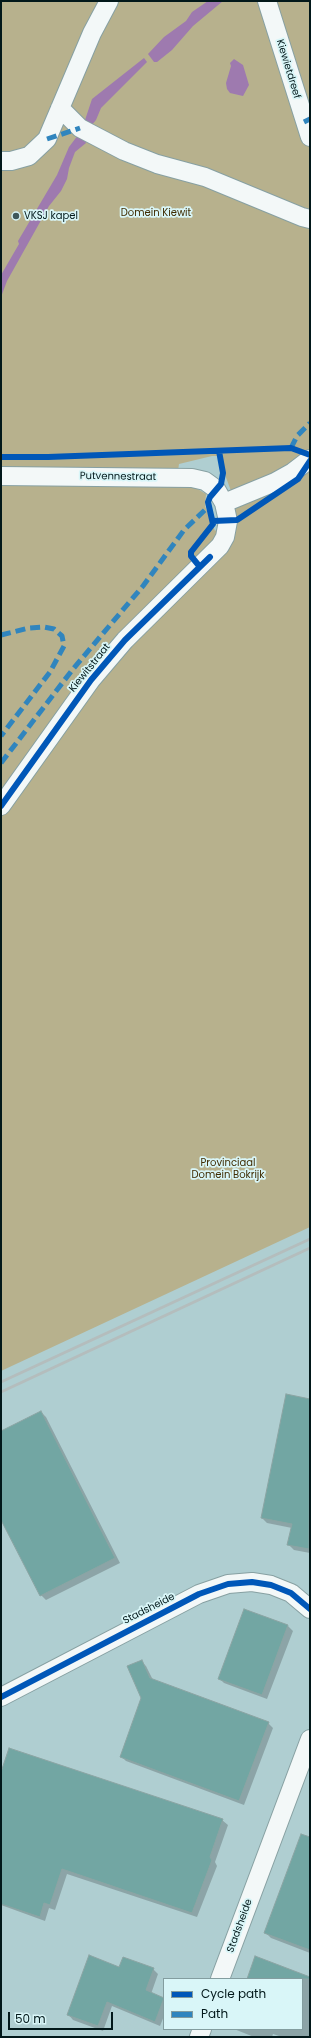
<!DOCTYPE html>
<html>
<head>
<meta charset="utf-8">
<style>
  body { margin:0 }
  #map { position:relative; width:311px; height:2038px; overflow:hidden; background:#afced1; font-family:Poppins,sans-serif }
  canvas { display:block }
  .frame { position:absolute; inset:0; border:2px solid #02181a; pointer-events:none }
  .legend { position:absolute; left:163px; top:1978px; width:140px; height:52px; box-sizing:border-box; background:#d9f6f8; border:1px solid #839d9f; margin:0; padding:5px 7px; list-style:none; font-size:12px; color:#02181a }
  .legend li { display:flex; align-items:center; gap:8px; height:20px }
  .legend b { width:20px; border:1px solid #839d9f }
  .scale { position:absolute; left:8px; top:2012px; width:105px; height:18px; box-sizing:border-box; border:2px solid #02181a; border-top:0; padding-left:5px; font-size:12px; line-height:14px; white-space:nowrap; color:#02181a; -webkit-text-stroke:3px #d9f6f8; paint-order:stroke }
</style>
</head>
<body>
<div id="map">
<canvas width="311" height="2038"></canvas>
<div class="frame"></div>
<ul class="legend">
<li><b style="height:5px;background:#0057b8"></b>Cycle path</li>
<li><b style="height:5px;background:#3085be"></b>Path</li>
</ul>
<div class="scale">50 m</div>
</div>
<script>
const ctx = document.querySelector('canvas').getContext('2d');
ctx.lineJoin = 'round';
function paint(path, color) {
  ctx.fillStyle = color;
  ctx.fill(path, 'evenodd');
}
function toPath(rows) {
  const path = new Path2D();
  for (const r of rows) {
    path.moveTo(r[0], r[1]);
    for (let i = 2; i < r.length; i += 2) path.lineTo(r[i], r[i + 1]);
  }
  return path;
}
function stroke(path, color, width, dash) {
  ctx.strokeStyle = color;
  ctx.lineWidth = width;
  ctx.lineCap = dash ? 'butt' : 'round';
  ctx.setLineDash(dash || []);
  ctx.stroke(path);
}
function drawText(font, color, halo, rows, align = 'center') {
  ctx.font = font + ' Poppins,sans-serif';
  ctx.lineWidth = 3.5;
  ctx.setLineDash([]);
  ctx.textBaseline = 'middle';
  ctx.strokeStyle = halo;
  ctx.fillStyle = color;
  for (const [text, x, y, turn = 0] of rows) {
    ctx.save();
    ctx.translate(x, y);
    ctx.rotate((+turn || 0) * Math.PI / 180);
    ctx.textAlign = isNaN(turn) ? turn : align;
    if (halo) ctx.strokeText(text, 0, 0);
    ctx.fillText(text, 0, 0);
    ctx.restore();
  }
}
paint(toPath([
  [1,1,310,1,310,1227,1,1371],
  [212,456,218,456,237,507,215,531,205,506,206,494,196,488,176,485,179,464]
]), '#b7b18d');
paint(toPath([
  [208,1,223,1,193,26,172,50,157,62,154,62,148,54,164,37,186,21,192,12],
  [144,58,147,62,101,108,96,120,90,127,84,123,92,99],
  [234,59,243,65,249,85,243,96,230,93,227,89,226,83,231,66,230,63],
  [78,135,84,139,86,143,75,152,69,168,67,179,61,191,49,206,7,281,1,297,1,275,19,244,18,241,57,175,69,147]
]), '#9e7aaf');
paint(toPath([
  [287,1395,310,1400,310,1553,294,1550,289,1545,292,1528,267,1523,262,1518],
  [41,1412,46,1417,120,1563,46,1600,41,1595,1,1518,1,1433],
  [288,1626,293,1631,267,1699,224,1683,219,1678],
  [141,1661,146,1666,153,1680,268,1723,273,1728,244,1805,126,1761,121,1756,142,1698],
  [1,1775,222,1820,228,1825,215,1862,217,1866,197,1917,67,1874,55,1910,49,1908,45,1921,1,1905],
  [310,1839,310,1953,271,1938,266,1933],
  [120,1968,153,1969,158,1974,151,1994,164,1999,164,2016,160,2026,112,2006,103,2031,73,2020,68,2014],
  [310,1978,310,2037,282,2037,273,2034,272,2037,254,2037,234,2029,302,2029,302,1979,248,1979]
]), '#0003');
const building = toPath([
  [286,1394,310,1399,309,1549,287,1545,292,1524,261,1518,286,1394],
  [41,1411,115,1558,40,1596,1,1520,1,1431,41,1411],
  [244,1609,288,1625,262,1695,218,1679,244,1609],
  [142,1660,150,1678,269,1722,239,1801,120,1757,141,1698,127,1666,142,1660],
  [9,1748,223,1819,210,1857,212,1860,192,1913,62,1869,50,1905,44,1903,40,1917,1,1904,1,1772,9,1748],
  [301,1834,310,1837,310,1950,264,1933,301,1834],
  [89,1955,119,1967,123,1957,154,1968,146,1990,164,1998,155,2022,107,2002,98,2026,67,2015,89,1955],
  [255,1956,310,1977,310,1979,247,1979,255,1956]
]);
paint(building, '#72a6a3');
stroke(building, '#8ba4a3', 1);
const minor = toPath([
  [267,1,310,137],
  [60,108,80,128,124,151,157,164,205,177,302,217,310,219],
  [1,161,11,161,29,156,47,139,92,33,109,1],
  [1,476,192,478,205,481,216,489,224,503,228,521,225,537,220,546,125,640,91,680,1,806],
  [224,503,275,482,293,472,310,459],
  [1,1697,199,1594,228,1584,252,1582,271,1585,291,1593,310,1609],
  [220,1979,310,1739],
  [199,2037,202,2029]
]);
stroke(minor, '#87a0a2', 20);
stroke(minor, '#f3f8f8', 18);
stroke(toPath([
  [1,1382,310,1239],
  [1,1392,310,1248]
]), '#b4bdbd', 3);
stroke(toPath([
  [304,122,310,119],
  [47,139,80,128],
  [291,448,297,436,310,423],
  [1,635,29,628,44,627,54,629,62,636,64,646,50,672,1,736],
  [1,763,73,669,143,586,184,530,209,506]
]), '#3085be', 5, [10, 5]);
stroke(toPath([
  [1,457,48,457,291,448,310,455],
  [213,521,237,520,298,479,310,461],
  [200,567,191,556,191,552,213,524,208,502,210,497,221,484,223,473,219,451],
  [1,806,91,680,125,640,210,557],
  [1,1697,199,1594,228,1584,252,1582,271,1585,291,1593,310,1609]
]), '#0057b8', 6);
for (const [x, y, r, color] of [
  [16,216,4,"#3f585a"]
]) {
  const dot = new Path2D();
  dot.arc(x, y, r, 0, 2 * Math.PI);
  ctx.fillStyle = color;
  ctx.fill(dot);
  stroke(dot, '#d9f6f8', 1.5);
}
drawText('10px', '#02181a', '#d9f6f8', [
  ["Kiewietdreef",288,69,73],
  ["Putvennestraat",118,477,1],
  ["Kiewitstraat",90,668,-51],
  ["Stadsheide",149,1609,-27],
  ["Stadsheide",240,1926,-70]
]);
drawText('10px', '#3f2b00', '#d9f6f8', [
  ["Domein Kiewit",156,213],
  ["Provinciaal",228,1163],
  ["Domein Bokrijk",228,1175]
]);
drawText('10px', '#02181a', '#d9f6f8', [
  ["VKSJ kapel",24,216]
], 'left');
</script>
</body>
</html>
